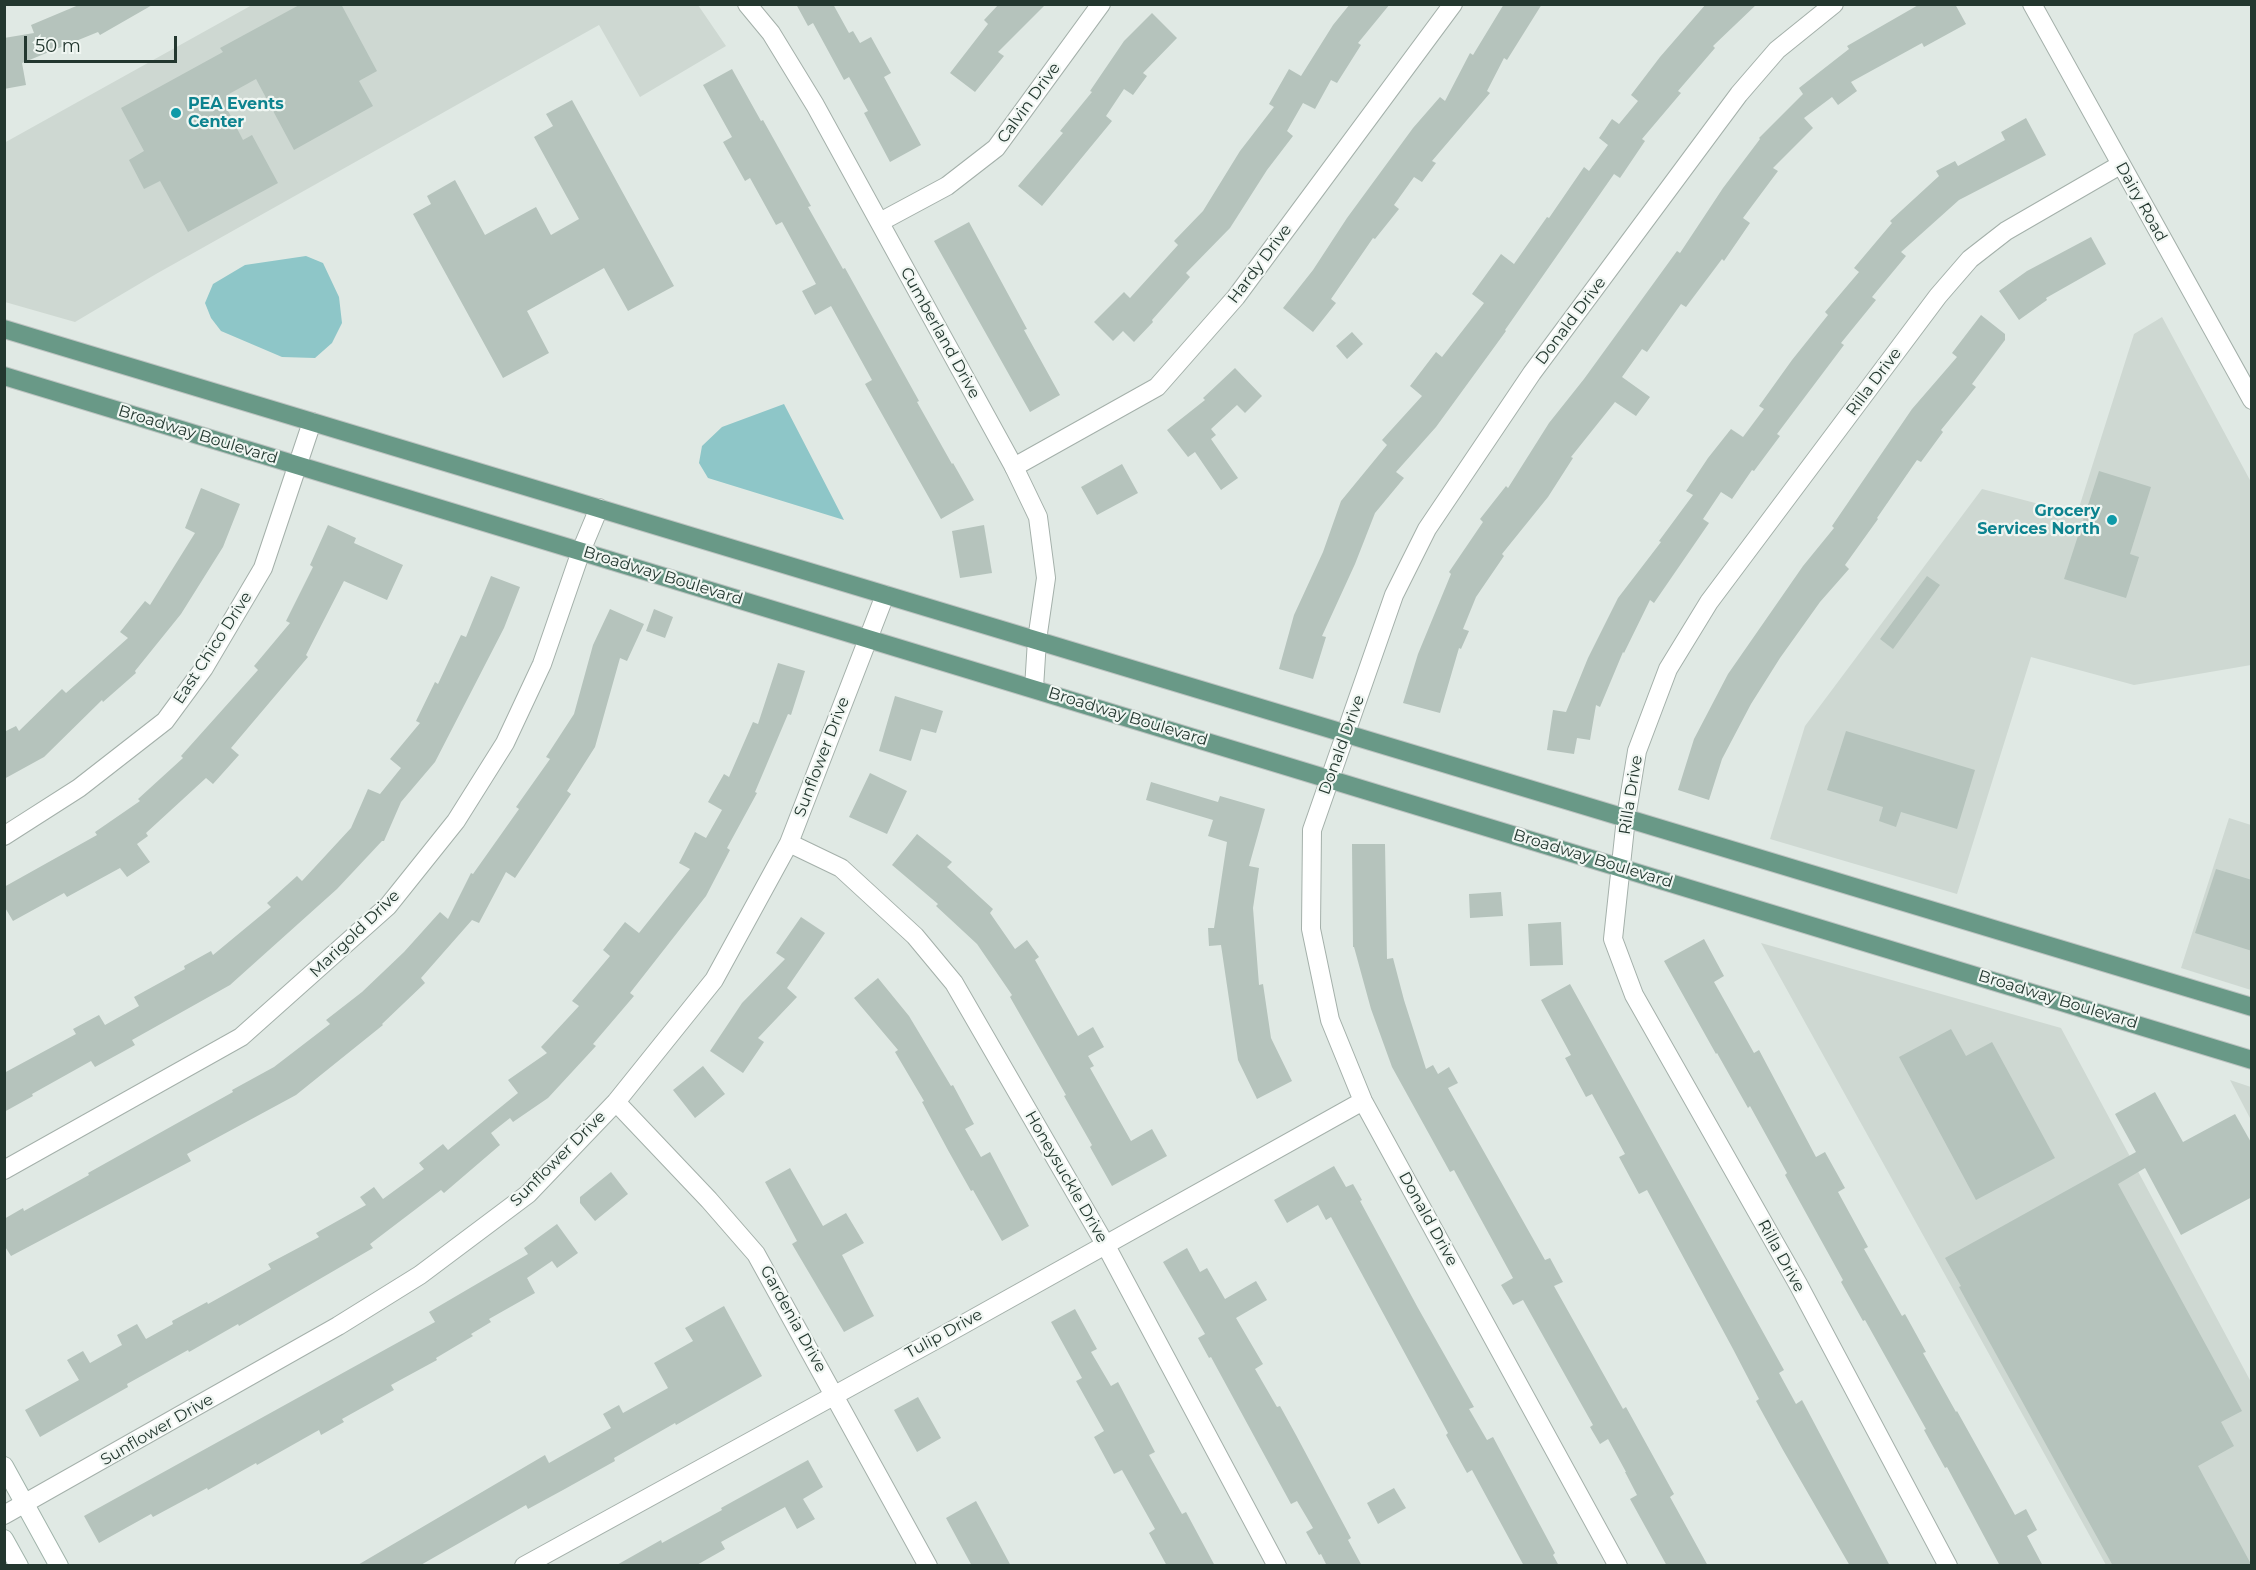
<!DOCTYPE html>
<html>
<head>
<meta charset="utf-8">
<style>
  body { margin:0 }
  #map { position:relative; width:2256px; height:1570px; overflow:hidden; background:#e0e9e4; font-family:Montserrat,sans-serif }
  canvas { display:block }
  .frame { position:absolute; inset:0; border:6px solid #23372f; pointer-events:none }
  .scale { position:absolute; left:24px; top:36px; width:153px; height:27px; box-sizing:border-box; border:3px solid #23372f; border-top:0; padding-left:8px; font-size:18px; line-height:21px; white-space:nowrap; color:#23372f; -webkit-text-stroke:4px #f0f6f2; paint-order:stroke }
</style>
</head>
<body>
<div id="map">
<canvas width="2256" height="1570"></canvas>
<div class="frame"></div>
<div class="scale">50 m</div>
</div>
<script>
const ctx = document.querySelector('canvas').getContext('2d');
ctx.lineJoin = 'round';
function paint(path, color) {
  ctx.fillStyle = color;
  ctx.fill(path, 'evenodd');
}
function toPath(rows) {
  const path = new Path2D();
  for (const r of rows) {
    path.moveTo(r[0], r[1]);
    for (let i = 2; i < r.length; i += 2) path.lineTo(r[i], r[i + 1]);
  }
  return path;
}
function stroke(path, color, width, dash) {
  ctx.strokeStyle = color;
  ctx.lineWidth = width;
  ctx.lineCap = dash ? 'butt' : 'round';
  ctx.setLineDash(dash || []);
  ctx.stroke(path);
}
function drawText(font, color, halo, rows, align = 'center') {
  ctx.font = font + ' Montserrat,sans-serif';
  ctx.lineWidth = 4.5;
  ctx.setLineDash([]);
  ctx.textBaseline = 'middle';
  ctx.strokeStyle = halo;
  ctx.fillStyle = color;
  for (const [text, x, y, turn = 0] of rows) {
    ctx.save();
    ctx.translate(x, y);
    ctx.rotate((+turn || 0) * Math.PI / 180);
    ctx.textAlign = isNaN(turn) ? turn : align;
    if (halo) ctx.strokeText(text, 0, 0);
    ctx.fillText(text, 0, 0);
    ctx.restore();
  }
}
paint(toPath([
  [252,5,698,5,726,46,640,97,599,25,156,274,75,322,5,302,4,143],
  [2162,317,2251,482,2251,665,2134,685,2031,657,1957,894,1770,839,1805,726,1982,489,2077,514,2134,334],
  [2229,818,2251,825,2251,990,2181,968],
  [1761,943,2061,1028,2251,1382,2251,1565,2106,1565],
  [2230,1080,2251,1087,2251,1120]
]), '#ced8d2');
paint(toPath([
  [306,256,323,263,339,297,342,323,332,343,315,358,282,357,221,331,211,318,205,303,213,284,245,265],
  [784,404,844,520,708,478,699,463,702,446,722,427]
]), '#8ec6c8');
paint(toPath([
  [81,4,154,4,100,35,98,32,22,63,26,85,4,89,4,38,34,33,31,25],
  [301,4,341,4,377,71,359,81,373,106,294,150,256,79,229,94,234,103,226,107,243,140,252,135,278,183,188,232,160,181,144,189,129,160,144,151,121,108,223,52,220,48],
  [796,4,833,4,849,33,853,31,860,43,871,37,891,73,884,77,921,145,890,162,864,113,868,111,849,77,844,80,813,23,808,26],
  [999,4,1046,4,998,52,1004,56,975,92,950,73,988,24,984,20],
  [1350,4,1390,4,1358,43,1361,45,1337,83,1331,80,1315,109,1303,103,1287,131,1293,136,1267,170,1230,228,1186,273,1190,277,1152,320,1153,322,1134,342,1123,331,1113,341,1094,322,1124,292,1130,298,1178,245,1174,241,1203,211,1240,151,1274,107,1269,104,1289,69,1301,76,1333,25],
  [1504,4,1542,4,1507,60,1504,58,1487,91,1490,93,1432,161,1436,163,1422,182,1414,177,1394,205,1399,209,1375,239,1373,238,1331,299,1336,303,1313,332,1283,308,1313,270,1347,218,1413,128,1440,97,1445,101,1470,53,1473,55],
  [1706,4,1757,4,1713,46,1715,48,1678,91,1681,93,1642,139,1645,141,1620,178,1614,174,1505,330,1506,331,1436,427,1396,472,1404,478,1375,513,1355,564,1322,636,1326,637,1313,679,1279,669,1294,615,1323,552,1341,501,1387,445,1382,440,1422,396,1410,386,1436,352,1442,357,1484,303,1472,294,1501,254,1514,264,1547,217,1549,218,1584,167,1589,171,1608,145,1599,138,1612,119,1619,124,1638,101,1631,95,1660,57],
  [1920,4,1955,4,1966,24,1924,47,1922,43,1851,82,1857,91,1838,105,1832,97,1804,118,1813,128,1773,168,1778,171,1743,218,1750,223,1724,261,1722,259,1686,307,1681,304,1647,352,1642,349,1622,377,1650,397,1636,416,1615,402,1571,457,1573,458,1548,497,1502,554,1504,556,1476,597,1463,629,1469,631,1461,649,1459,648,1440,713,1403,703,1418,654,1451,574,1449,572,1483,522,1480,519,1506,486,1508,488,1549,423,1584,379,1677,251,1680,253,1723,188,1760,139,1759,138,1803,94,1799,88,1849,49,1847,46],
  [1152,13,1177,38,1143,73,1147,76,1133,95,1124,89,1106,116,1112,121,1042,206,1018,186,1063,133,1060,131,1092,92,1090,91,1124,41],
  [732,69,761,121,763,120,791,170,811,206,808,207,843,269,845,268,919,401,917,402,952,464,953,463,974,500,941,519,865,384,872,380,831,306,815,315,802,291,816,284,782,222,776,225,750,178,745,181,723,142,732,137,703,85],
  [572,100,674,286,628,311,604,268,527,311,549,353,503,378,413,214,431,204,427,196,455,180,485,235,536,207,551,235,579,219,534,137,553,126,546,114],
  [2026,118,2046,155,1959,200,1901,252,1906,256,1872,297,1876,300,1841,343,1844,345,1777,434,1780,436,1754,471,1752,470,1732,499,1721,492,1703,519,1709,523,1654,603,1650,600,1624,653,1623,652,1600,707,1596,705,1590,740,1577,738,1574,754,1547,750,1553,710,1566,712,1588,658,1618,598,1661,542,1659,541,1693,495,1686,491,1708,458,1731,429,1743,437,1764,409,1759,406,1792,360,1828,315,1825,312,1859,272,1854,268,1892,223,1890,221,1939,176,1936,171,1955,161,1958,166,2005,140,2001,132],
  [969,222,1027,329,1024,330,1060,395,1030,412,934,241],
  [2091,237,2106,264,2046,298,2047,300,2019,320,1999,291,2027,271],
  [1981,315,2005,334,2005,340,1972,384,1976,387,1941,430,1943,432,1921,462,1917,460,1877,518,1878,519,1845,565,1849,569,1820,602,1780,658,1751,704,1722,759,1709,800,1678,790,1694,739,1728,674,1803,566,1834,528,1832,526,1912,409,1957,357,1952,353],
  [1352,332,1363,344,1347,359,1336,346],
  [1235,368,1262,396,1245,413,1237,405,1211,429,1216,435,1211,439,1238,478,1221,490,1195,452,1188,457,1167,430,1205,400,1203,398],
  [1122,464,1138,493,1097,515,1081,487],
  [2099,471,2151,487,2130,554,2139,557,2126,598,2064,579],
  [201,488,240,504,223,547,181,614,135,671,136,673,103,702,102,700,44,757,4,779,4,732,16,726,19,731,62,689,66,693,128,638,120,632,145,601,150,605,195,533,185,528],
  [328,525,356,538,354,543,403,565,387,600,344,581,306,655,308,657,231,748,239,755,213,784,206,778,146,833,148,836,137,844,150,862,127,877,120,868,67,897,64,893,13,921,4,906,4,887,97,835,95,832,140,801,138,799,183,758,181,756,258,670,254,666,290,623,286,621,313,567,310,565],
  [984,525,992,573,960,578,952,531],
  [491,576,520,587,504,628,435,762,401,802,384,841,382,841,337,889,230,985,132,1040,135,1045,95,1067,91,1061,32,1094,33,1096,4,1112,4,1073,76,1034,73,1029,99,1015,105,1025,139,1006,134,997,185,969,184,966,211,951,213,955,271,907,267,903,297,876,302,881,351,828,368,789,380,794,401,768,390,759,420,723,416,721,435,682,438,684,461,635,466,637],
  [1927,576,1940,585,1893,649,1880,639],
  [610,609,644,624,627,661,620,658,595,747,567,791,571,794,515,878,506,872,479,923,472,920,421,978,425,983,382,1024,383,1025,296,1095,187,1154,191,1161,11,1256,4,1245,4,1219,23,1208,24,1211,89,1175,88,1173,233,1092,232,1090,274,1067,330,1024,326,1020,362,992,404,952,440,912,448,919,471,873,473,874,519,809,516,807,550,759,546,757,574,714,593,645],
  [654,609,673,617,665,638,646,631],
  [778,663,805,671,791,715,788,714,755,792,757,793,727,848,730,850,706,896,630,993,634,996,593,1044,596,1046,548,1098,513,1122,510,1118,491,1133,500,1145,444,1193,441,1190,370,1244,373,1248,239,1326,238,1324,189,1352,188,1350,127,1384,128,1387,40,1437,25,1410,79,1380,67,1360,83,1351,90,1363,122,1345,117,1335,137,1324,146,1339,173,1324,172,1321,207,1302,208,1304,271,1269,268,1264,319,1237,316,1233,366,1205,360,1197,374,1187,383,1199,424,1169,419,1163,443,1144,448,1150,518,1093,508,1080,547,1053,541,1047,579,1006,572,1001,610,956,603,950,625,922,639,933,690,869,679,863,695,832,706,838,722,810,708,802,724,774,729,777,753,722,758,724],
  [895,696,943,711,936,733,921,729,911,761,879,751],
  [1846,731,1975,770,1957,829,1901,812,1896,827,1879,821,1883,807,1827,790],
  [870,773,907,791,887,834,849,817],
  [1151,782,1218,802,1220,796,1265,809,1249,866,1259,868,1253,908,1259,985,1263,984,1271,1038,1292,1081,1257,1099,1238,1060,1221,945,1209,946,1208,928,1214,928,1227,842,1208,836,1213,820,1146,800],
  [917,834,952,862,947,867,993,909,990,913,1015,949,1027,940,1039,957,1035,960,1078,1036,1093,1027,1104,1047,1088,1056,1094,1066,1090,1068,1131,1141,1152,1129,1167,1156,1112,1186,1090,1147,1092,1145,1064,1096,1066,1095,1010,997,1012,995,977,944,936,906,938,904,892,865],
  [1352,844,1385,844,1387,959,1393,958,1404,1000,1426,1069,1433,1065,1438,1074,1449,1067,1458,1083,1448,1088,1545,1260,1550,1258,1563,1282,1554,1286,1623,1409,1626,1407,1674,1494,1670,1497,1708,1566,1667,1566,1630,1499,1637,1495,1625,1472,1626,1472,1608,1439,1600,1444,1590,1427,1593,1425,1523,1300,1513,1305,1501,1285,1513,1278,1454,1170,1450,1172,1392,1067,1371,1009,1354,947,1353,947],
  [2216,869,2252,880,2252,951,2195,933],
  [1501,892,1503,916,1470,918,1469,894],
  [801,917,825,933,787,988,797,997,758,1038,764,1042,743,1073,710,1051,742,1003,785,959,776,953],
  [1561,922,1563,965,1530,966,1528,924],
  [1704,939,1724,976,1714,982,1754,1053,1759,1050,1816,1157,1825,1152,1845,1188,1838,1192,1868,1247,1864,1249,1902,1316,1905,1314,1926,1352,1923,1353,1956,1412,1957,1411,2015,1515,2026,1509,2037,1530,2027,1536,2043,1566,2000,1566,1947,1467,1945,1468,1924,1430,1926,1429,1865,1320,1863,1321,1841,1282,1843,1280,1785,1175,1787,1173,1750,1106,1748,1108,1717,1053,1716,1054,1664,961],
  [878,978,909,1016,951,1086,953,1085,974,1124,965,1129,981,1157,990,1152,1029,1226,1002,1241,973,1190,971,1191,949,1152,922,1102,924,1101,895,1052,898,1050,854,998],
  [1570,984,1784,1370,1779,1373,1796,1404,1802,1400,1890,1566,1850,1566,1783,1450,1756,1401,1759,1399,1733,1349,1647,1190,1639,1194,1619,1157,1625,1154,1592,1094,1586,1097,1565,1058,1571,1055,1541,1000],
  [1951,1029,1966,1056,1992,1042,2055,1158,1976,1200,1899,1057],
  [703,1066,725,1094,695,1118,673,1090],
  [2155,1092,2183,1142,2235,1114,2252,1144,2252,1197,2181,1235,2145,1168,2118,1184,2242,1411,2221,1422,2234,1446,2198,1466,2252,1566,2113,1566,1959,1287,1961,1286,1945,1258,2136,1152,2115,1114],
  [1334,1166,1346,1187,1353,1184,1362,1200,1360,1201,1418,1308,1474,1407,1469,1409,1487,1440,1493,1437,1555,1553,1553,1555,1559,1566,1524,1566,1472,1470,1467,1473,1446,1435,1448,1433,1331,1217,1326,1220,1318,1205,1287,1223,1274,1200],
  [790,1168,823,1226,846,1213,864,1243,842,1255,874,1316,844,1332,792,1244,797,1241,765,1182],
  [611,1172,628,1194,595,1221,580,1203,580,1197],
  [557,1224,578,1253,557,1268,552,1261,527,1278,535,1293,489,1319,491,1322,471,1334,473,1336,436,1358,437,1360,391,1385,394,1390,342,1419,344,1422,321,1435,319,1430,257,1465,256,1463,208,1490,207,1488,153,1517,151,1514,99,1543,84,1516,435,1322,429,1312,528,1254,524,1248],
  [1187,1248,1200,1272,1207,1268,1225,1299,1256,1281,1267,1300,1236,1318,1263,1364,1255,1369,1277,1407,1280,1406,1296,1435,1351,1538,1348,1540,1362,1566,1327,1566,1321,1554,1319,1555,1306,1532,1313,1528,1297,1501,1291,1504,1211,1357,1209,1358,1198,1338,1205,1334,1163,1262],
  [724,1306,762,1376,676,1425,675,1423,614,1458,615,1461,563,1490,528,1509,526,1505,419,1566,356,1566,545,1455,549,1463,611,1428,603,1414,619,1405,623,1413,668,1388,654,1363,693,1341,685,1328],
  [1075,1309,1097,1349,1091,1352,1111,1386,1118,1382,1155,1452,1149,1455,1182,1514,1186,1512,1215,1566,1167,1566,1149,1533,1155,1529,1122,1470,1114,1474,1094,1437,1104,1431,1076,1381,1082,1378,1051,1322],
  [918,1397,941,1438,917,1452,894,1410],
  [808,1460,823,1487,803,1499,815,1519,797,1529,785,1507,721,1542,725,1549,695,1566,615,1566,661,1540,662,1543,722,1510,721,1508],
  [1394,1488,1406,1508,1378,1524,1367,1503],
  [976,1501,996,1538,1011,1566,972,1566,946,1518]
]), '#b5c3bc');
const minor = toPath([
  [880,222,947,186,996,148,1101,4],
  [1014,467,1157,387,1236,297,1453,4],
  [4,836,79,788,165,721,204,668,263,568,312,422],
  [789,843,841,868,915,936,954,983,1105,1244,1277,1566],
  [616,1102,709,1200,756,1254,928,1566],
  [4,1170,241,1037,388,906,456,821,505,743,542,664,581,551,599,508],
  [4,1515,338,1326,420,1275,528,1194,616,1102,714,980,789,843,885,595],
  [524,1566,937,1339,1363,1101],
  [1618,1566,1363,1101,1330,1020,1311,929,1312,830,1394,595,1427,529,1532,373,1739,94,1777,50,1834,4],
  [1948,1566,1798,1284,1634,995,1613,939,1626,818,1637,751,1668,669,1709,602,1938,296,1970,259,2006,231,2120,165]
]);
const tertiary = toPath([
  [747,4,771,33,815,105,1014,467,1038,517,1046,578,1037,640,1034,688],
  [2032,4,2252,400]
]);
const secondary = toPath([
  [4,1466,59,1566],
  [4,1539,19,1566]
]);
const primary = toPath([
  [4,329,2252,1007],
  [4,376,2252,1060]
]);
stroke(minor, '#a4b0aa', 20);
stroke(tertiary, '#a4b0aa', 20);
stroke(secondary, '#a0b3aa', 20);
stroke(primary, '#bdc3c1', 20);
stroke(minor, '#fff', 18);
stroke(tertiary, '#fff', 18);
stroke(secondary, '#fff', 18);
stroke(primary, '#699987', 18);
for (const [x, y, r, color] of [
  [176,113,6,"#0f9aa8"],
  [2112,520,6,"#0f9aa8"]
]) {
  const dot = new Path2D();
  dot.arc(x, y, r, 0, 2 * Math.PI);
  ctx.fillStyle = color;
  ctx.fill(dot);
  stroke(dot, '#f0f6f2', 2);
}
drawText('16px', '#23372f', '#f0f6f2', [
  ["Calvin Drive",1029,103,-54],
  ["Dairy Road",2141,202,61],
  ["Hardy Drive",1260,264,-53],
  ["Donald Drive",1571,321,-53],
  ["Cumberland Drive",940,333,61],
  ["Rilla Drive",1874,382,-53],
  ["Broadway Boulevard",198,435,17],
  ["Broadway Boulevard",663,576,17],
  ["East Chico Drive",213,648,-57],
  ["Broadway Boulevard",1128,717,17],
  ["Donald Drive",1342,745,-70],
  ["Sunflower Drive",822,757,-69],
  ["Rilla Drive",1631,795,-81],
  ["Broadway Boulevard",1593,859,17],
  ["Marigold Drive",355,934,-44],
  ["Broadway Boulevard",2058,1000,17],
  ["Sunflower Drive",558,1159,-45],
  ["Honeysuckle Drive",1066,1177,60],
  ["Donald Drive",1428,1219,61],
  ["Rilla Drive",1781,1256,61],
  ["Gardenia Drive",793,1319,61],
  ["Tulip Drive",944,1334,-29],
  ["Sunflower Drive",157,1430,-30]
]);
drawText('bold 16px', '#0d838f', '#f0f6f2', [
  ["PEA Events",188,104],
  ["Center",188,122],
  ["Grocery",2100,511,"right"],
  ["Services North",2100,529,"right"]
], 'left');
</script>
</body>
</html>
